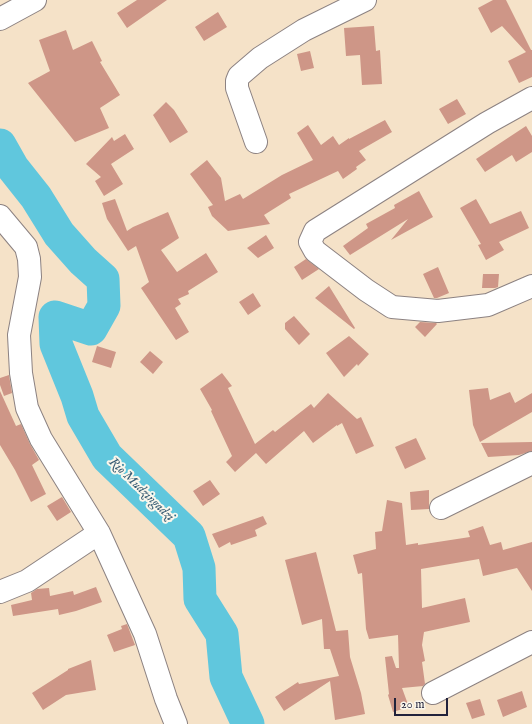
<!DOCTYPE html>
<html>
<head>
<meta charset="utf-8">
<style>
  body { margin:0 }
  #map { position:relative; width:532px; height:724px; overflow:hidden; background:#f5e2c8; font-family:"IM FELL English",serif }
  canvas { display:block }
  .scale { position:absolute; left:394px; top:698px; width:54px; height:18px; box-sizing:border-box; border:2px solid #22223b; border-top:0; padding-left:5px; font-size:12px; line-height:14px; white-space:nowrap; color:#22223b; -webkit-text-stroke:3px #fbf7ec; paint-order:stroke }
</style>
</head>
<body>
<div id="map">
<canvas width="532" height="724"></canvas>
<div class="scale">20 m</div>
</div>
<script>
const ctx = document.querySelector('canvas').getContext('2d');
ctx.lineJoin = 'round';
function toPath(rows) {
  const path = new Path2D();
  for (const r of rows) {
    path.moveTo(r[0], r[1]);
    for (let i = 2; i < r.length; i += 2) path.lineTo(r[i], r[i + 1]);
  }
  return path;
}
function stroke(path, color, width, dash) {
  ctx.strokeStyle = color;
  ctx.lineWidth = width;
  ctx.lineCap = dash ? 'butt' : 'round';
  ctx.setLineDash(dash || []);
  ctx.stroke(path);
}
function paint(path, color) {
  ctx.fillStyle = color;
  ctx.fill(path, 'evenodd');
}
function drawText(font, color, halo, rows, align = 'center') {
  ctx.font = font + ' "IM FELL English",serif';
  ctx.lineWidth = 4;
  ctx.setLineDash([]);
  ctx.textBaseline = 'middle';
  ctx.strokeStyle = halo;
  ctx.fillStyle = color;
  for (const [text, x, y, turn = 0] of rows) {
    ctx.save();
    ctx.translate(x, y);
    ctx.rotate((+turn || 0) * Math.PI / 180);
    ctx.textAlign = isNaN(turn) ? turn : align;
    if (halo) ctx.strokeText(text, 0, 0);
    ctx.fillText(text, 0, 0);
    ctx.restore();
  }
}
stroke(toPath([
  [0,145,13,168,36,197,59,234,83,261,103,279,104,306,91,329,55,317,56,344,77,396,83,416,107,457,189,536,199,568,200,599,222,634,226,677,248,724]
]), '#60c7dd', 33);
paint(toPath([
  [137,0,167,0,127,28,117,13],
  [493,0,506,0,531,50,532,50,532,77,519,83,508,61,526,52,502,26,491,33,478,8],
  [218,12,227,27,204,41,195,27],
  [374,26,376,51,380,50,382,84,362,85,360,55,346,56,344,28],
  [66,30,73,50,92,41,102,61,100,62,120,95,100,108,109,128,75,142,28,83,50,71,39,40],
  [310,51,314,68,301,71,297,54],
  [457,99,466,114,448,124,439,109],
  [166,102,174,110,188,132,170,143,153,115],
  [385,120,392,132,359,151,366,160,356,167,357,169,343,179,338,171,289,194,291,198,264,215,270,224,228,231,212,216,208,207,213,205,190,174,207,160,221,178,225,201,240,194,243,199,282,175,313,160,297,133,308,125,321,145,333,136,339,145,349,138,349,139],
  [526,126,532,136,532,152,516,162,512,155,485,172,476,159],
  [125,134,134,149,111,164,123,184,104,196,95,181,101,177,86,164,112,137,114,141],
  [419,191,433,217,391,240,408,219,350,255,343,246,368,228,366,224,395,208,394,205],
  [115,199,127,231,133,227,168,212,179,238,161,250,177,272,206,253,218,272,188,291,189,294,178,299,181,304,175,308,189,332,176,340,141,288,149,282,136,246,128,251,107,219,102,203],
  [476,199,490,224,521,211,529,228,499,242,504,250,486,260,478,245,481,244,460,208],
  [266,235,274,248,258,258,247,248],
  [306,259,319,269,302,280,294,267],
  [438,267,449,293,437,298,434,298,423,274],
  [483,274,499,274,498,287,495,288,482,288],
  [329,286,355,328,354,329,315,298],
  [253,293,261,306,248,315,239,302],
  [294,316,310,334,299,345,285,329,285,323],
  [420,322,436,323,437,324,425,337,415,327],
  [349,336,369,354,358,366,357,364,344,377,326,353],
  [97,346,116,352,111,368,92,362],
  [150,351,163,362,153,374,140,362],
  [222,373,232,386,228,388,255,444,273,430,275,432,311,404,314,408,328,393,357,419,361,417,374,446,356,454,342,423,337,426,337,425,313,443,304,431,266,464,256,453,235,472,226,462,232,456,211,411,212,410,200,389],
  [9,375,12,393,4,396,0,385,0,378],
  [488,388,490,400,510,392,515,403,532,393,532,412,480,442,473,425,469,390],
  [0,391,16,426,21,424,30,444,39,460,32,465,46,494,31,502,15,470,0,445],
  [416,438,426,459,405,469,395,447],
  [532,442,532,451,519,455,488,457,481,443],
  [210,480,220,494,203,506,193,491],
  [429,490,429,509,411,510,410,492],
  [62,497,71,512,57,521,47,506],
  [387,500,402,503,406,545,418,543,418,545,470,537,468,531,483,526,490,545,501,542,503,550,532,542,532,591,517,568,483,576,479,559,421,569,422,608,465,598,470,622,424,632,422,645,425,661,422,662,425,684,423,686,402,688,409,707,393,712,388,695,389,694,385,657,392,656,396,668,399,668,398,635,369,639,366,629,362,573,358,574,353,555,376,549,375,532,382,531],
  [263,516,267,524,255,530,257,536,231,545,230,542,219,548,212,534],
  [316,552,336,631,348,630,350,657,361,693,365,714,335,720,330,681,284,711,275,697,298,682,299,684,339,676,330,649,324,649,322,619,302,625,285,560],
  [96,587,102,602,76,611,59,615,58,609,13,616,11,605,32,600,31,593,37,589,49,588,50,596,73,591,74,595],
  [127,624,135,645,114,652,107,635,122,629,121,626],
  [91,660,96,690,66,695,43,710,32,693,68,670,68,669],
  [522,691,527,707,503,717,497,700],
  [480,699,485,715,472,719,466,703]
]), '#ce9687');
const minor = toPath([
  [0,19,35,0],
  [532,98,487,123,315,231,310,242,315,251,366,290,392,307,438,311,488,305,532,286],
  [256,142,237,88,237,81,239,76,260,58,304,30,365,0],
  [0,216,26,247,29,259,30,277,19,335,21,373,27,408,41,439,99,533,145,634,166,699,176,724],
  [441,508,532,463],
  [0,592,27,581,99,533],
  [433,693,532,642]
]);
stroke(minor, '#8c8282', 24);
stroke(minor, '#fff', 22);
drawText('italic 13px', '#385c74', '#fbf7ec', [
  ["Rio Mudzingadzi",141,490,44]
]);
</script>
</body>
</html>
